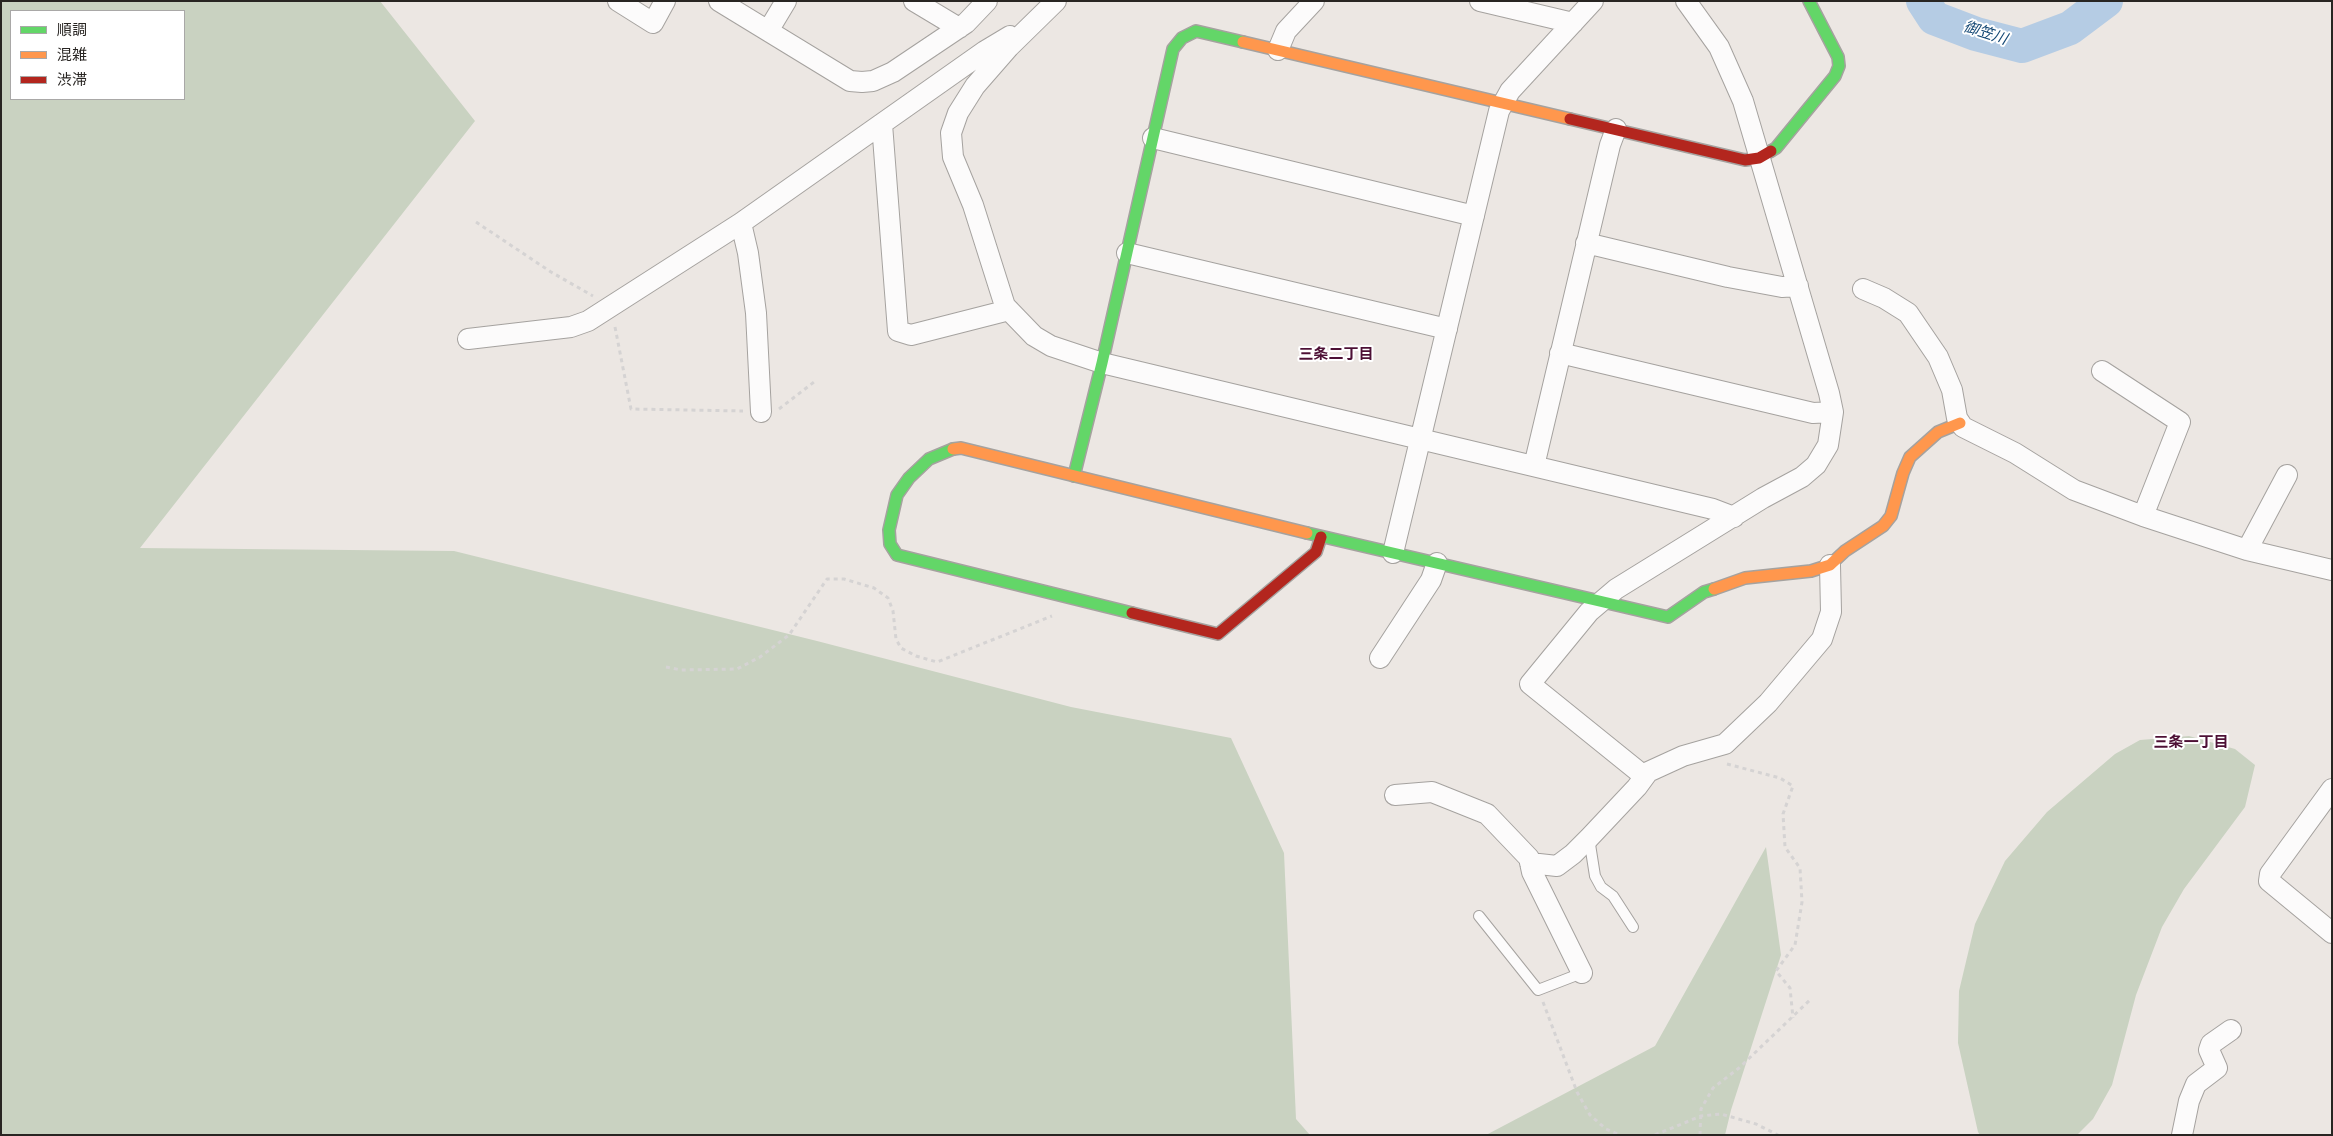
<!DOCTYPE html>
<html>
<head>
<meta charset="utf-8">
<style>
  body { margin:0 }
  #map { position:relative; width:2333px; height:1136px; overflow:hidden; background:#ece7e3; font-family:Jost,"Noto Sans JP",sans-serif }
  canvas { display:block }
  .frame { position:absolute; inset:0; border:2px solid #282522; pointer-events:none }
  .legend { position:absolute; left:10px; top:10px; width:175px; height:90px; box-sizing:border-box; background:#fff; border:1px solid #a9a8a7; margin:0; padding:6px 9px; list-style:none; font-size:15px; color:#282522 }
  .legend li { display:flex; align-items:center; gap:10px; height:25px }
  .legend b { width:25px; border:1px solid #a9a8a7 }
</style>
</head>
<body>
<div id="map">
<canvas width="2333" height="1136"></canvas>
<div class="frame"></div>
<ul class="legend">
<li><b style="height:6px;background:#63d668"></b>順調</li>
<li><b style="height:6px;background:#ff974d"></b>混雑</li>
<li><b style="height:6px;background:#b3261e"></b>渋滞</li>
</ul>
</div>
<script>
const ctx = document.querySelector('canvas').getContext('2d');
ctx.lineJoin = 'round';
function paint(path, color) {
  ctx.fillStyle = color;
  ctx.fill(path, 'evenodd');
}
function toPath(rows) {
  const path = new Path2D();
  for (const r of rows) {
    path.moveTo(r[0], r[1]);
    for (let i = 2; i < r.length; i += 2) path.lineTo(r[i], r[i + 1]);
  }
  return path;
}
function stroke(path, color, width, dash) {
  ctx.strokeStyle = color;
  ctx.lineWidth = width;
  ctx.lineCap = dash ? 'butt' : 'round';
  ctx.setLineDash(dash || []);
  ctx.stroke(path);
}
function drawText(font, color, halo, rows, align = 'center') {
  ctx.font = font + ' Jost,"Noto Sans JP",sans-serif';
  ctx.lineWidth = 4;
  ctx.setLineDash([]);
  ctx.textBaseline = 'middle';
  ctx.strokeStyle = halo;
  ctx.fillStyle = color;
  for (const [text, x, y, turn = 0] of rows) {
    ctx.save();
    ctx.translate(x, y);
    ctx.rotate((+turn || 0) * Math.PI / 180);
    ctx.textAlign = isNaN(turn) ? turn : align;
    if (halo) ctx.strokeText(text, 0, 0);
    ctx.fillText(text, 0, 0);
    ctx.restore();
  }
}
paint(toPath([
  [1,1,380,1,475,121,140,548,454,551,817,641,1071,707,1231,738,1284,853,1296,1119,1310,1135,1,1135],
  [11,11,184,11,184,99,11,99],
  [2189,736,2235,749,2255,765,2245,807,2184,889,2162,927,2136,995,2112,1085,2093,1119,2077,1135,1980,1135,1978,1132,1958,1043,1959,991,1975,924,2005,861,2047,812,2115,754,2140,740],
  [1766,847,1781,955,1731,1110,1725,1135,1486,1135,1655,1046]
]), '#c9d2c1');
stroke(toPath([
  [1923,1,1934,18,1976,34,2022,46,2070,28,2106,1]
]), '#b5cce4', 34);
const lane = toPath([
  [1589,838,1595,876,1601,887,1613,896,1633,927],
  [1479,916,1538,990,1582,973]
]);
const street = toPath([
  [618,1,653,23,665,1],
  [719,1,850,81,862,82,873,81,893,72,966,23,987,1],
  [914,1,959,28],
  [1056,1,1009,47,975,86,958,113,951,133,953,157,973,205,1005,306,1034,336,1051,346,1102,363,1713,509,1734,517],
  [1480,1,1573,23],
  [768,31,786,1],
  [1278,50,1286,31,1314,1],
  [882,124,898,331,911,335,1009,310],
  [1153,138,1474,216],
  [741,223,748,253,756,313,761,412],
  [1586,243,1728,277,1782,287,1798,286],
  [1127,253,1447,329],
  [1863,289,1884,298,1908,313,1938,357,1952,390,1957,418,1963,427,2015,453,2074,490,2143,516,2247,550,2332,570],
  [468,339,571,327,588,321,741,223,985,51,1010,36],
  [1560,353,1813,413,1833,412],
  [2102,371,2180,422,2143,516],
  [1534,466,1610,145,1616,129],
  [2247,550,2287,475],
  [1393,553,1499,111,1510,91,1593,1],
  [1380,658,1431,580,1437,563],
  [1644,776,1530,684,1589,612,1616,589,1763,498,1802,477,1816,465,1828,445,1833,412,1829,393,1743,101,1719,47,1686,1],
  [2332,789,2270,874,2269,881,2332,933],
  [1395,795,1432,792,1487,814,1529,858,1532,872,1582,973],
  [1530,863,1557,866,1573,854,1589,838,1637,787,1648,772,1683,756,1725,744,1768,703,1822,639,1831,612,1830,565],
  [2182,1135,2189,1101,2196,1084,2217,1068,2209,1050,2211,1044,2231,1030]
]);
const fast = toPath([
  [1771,151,1776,148,1835,76,1839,66,1838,57,1809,1],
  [953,449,929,459,909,478,897,495,889,530,890,544,897,555,1132,613],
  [1074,476,1102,363,1173,49,1182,38,1196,31,1243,42],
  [1307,533,1668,617,1704,592,1714,589]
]);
const slow = toPath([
  [1243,42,1570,119],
  [953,449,961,448,1307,533],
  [1714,589,1745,578,1811,571,1830,565,1845,551,1883,526,1891,516,1903,473,1910,457,1938,432,1960,423]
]);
const jam = toPath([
  [1570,119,1745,160,1759,158,1771,151],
  [1132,613,1218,634,1316,552,1321,537]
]);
stroke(lane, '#a5a29f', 12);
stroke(street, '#a5a29f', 22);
stroke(fast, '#a5a29f', 14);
stroke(slow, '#a5a29f', 14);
stroke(jam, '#a5a29f', 14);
stroke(toPath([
  [476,222,551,272,593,296],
  [615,327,631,409,743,411],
  [779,409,814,382],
  [666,667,681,670,737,669,760,657,789,635,827,579,844,579,874,588,888,598,893,611,896,639,901,648,916,656,937,662,1052,616],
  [1727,764,1780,778,1793,786,1783,814,1785,847,1800,868,1802,902,1795,945,1776,971,1790,988,1793,1018],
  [1543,1002,1577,1092,1590,1115,1606,1129,1620,1135],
  [1655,1135,1701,1116,1721,1114,1756,1124,1778,1135],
  [1700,1135,1701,1109,1713,1088,1739,1068,1811,999]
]), '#d5d3d3', 3, [4, 4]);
stroke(lane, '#fcfbfb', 10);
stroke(street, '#fcfbfb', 20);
stroke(fast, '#63d668', 11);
stroke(slow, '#ff974d', 11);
stroke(jam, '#b3261e', 11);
drawText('italic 15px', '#134774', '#fff', [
  ["御笠川",1985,34,18]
]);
drawText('bold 15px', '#4d1035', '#fff', [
  ["三条二丁目",1336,355],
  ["三条一丁目",2191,743]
]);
</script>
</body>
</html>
